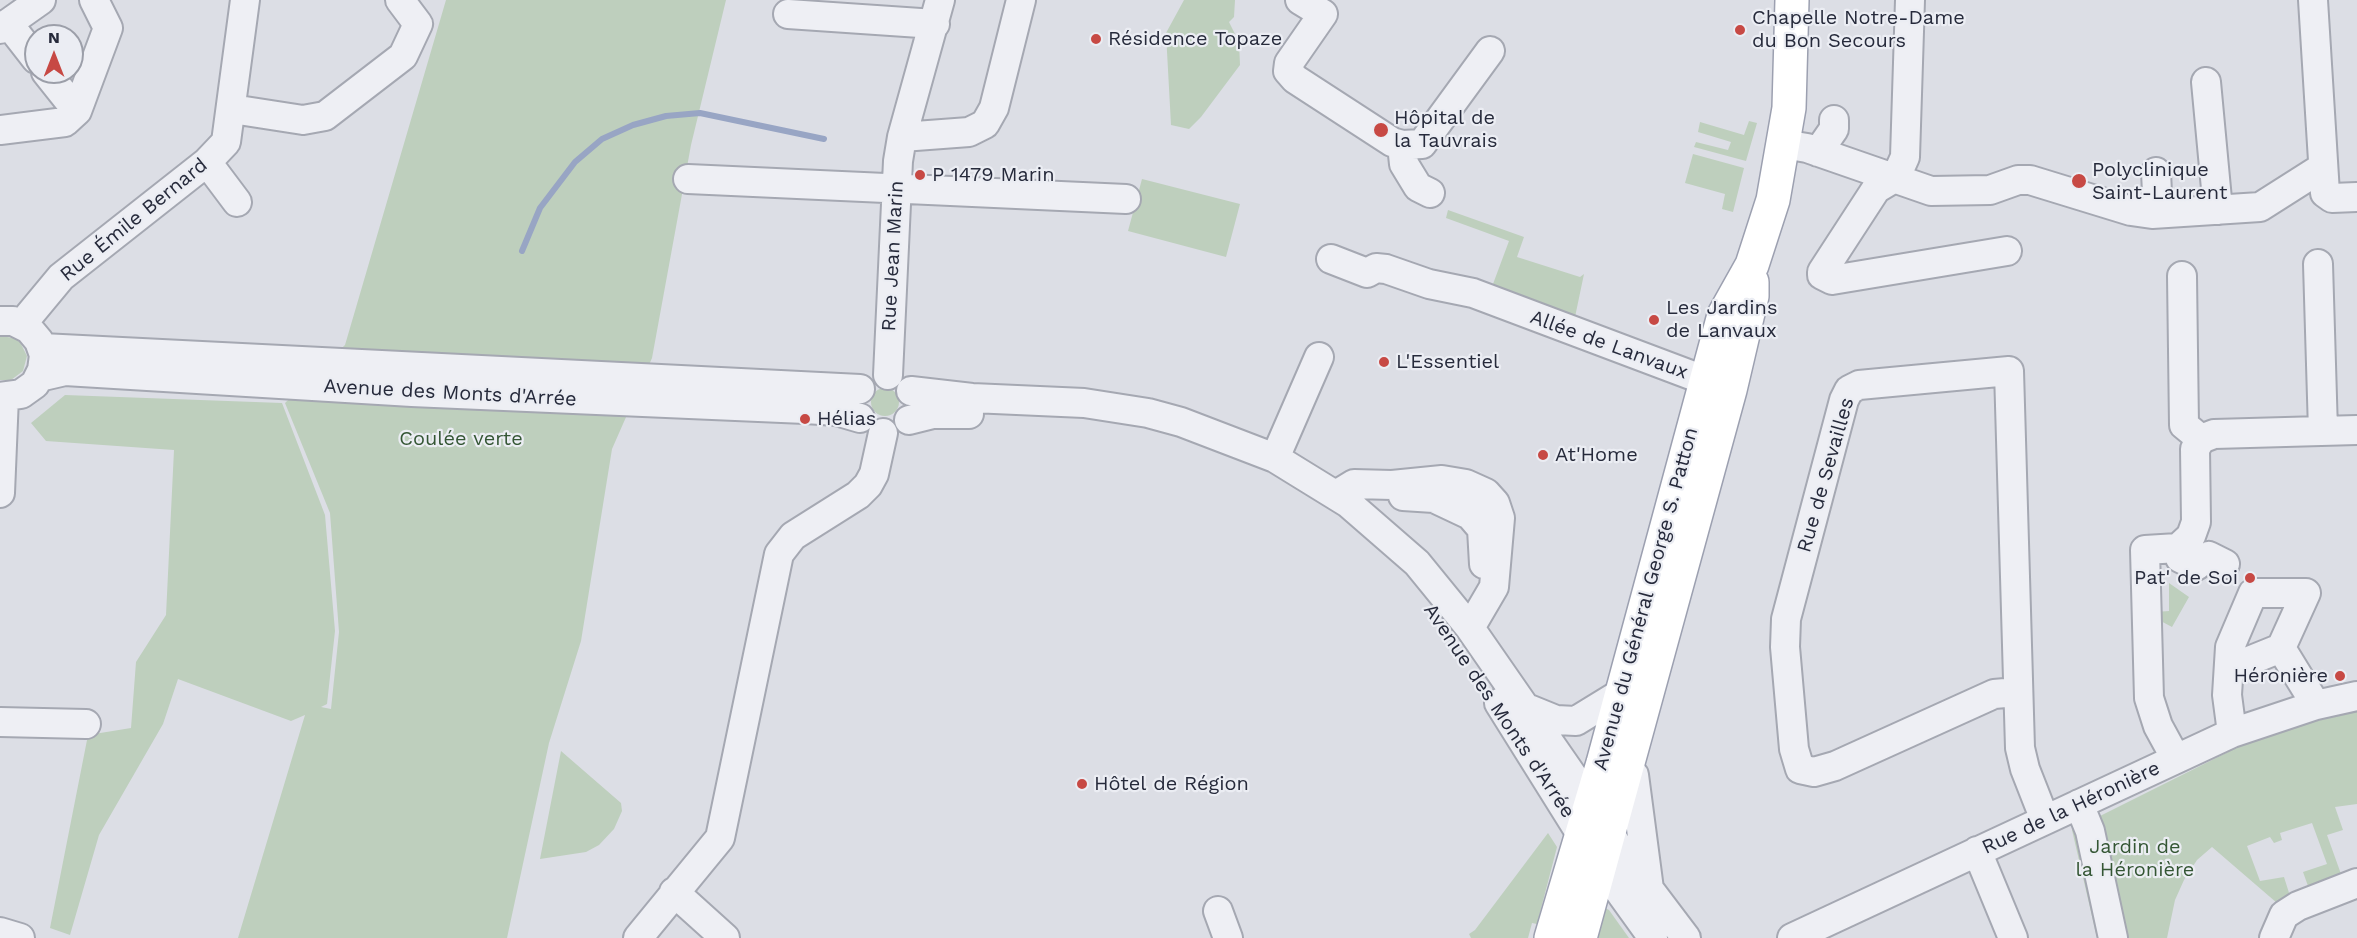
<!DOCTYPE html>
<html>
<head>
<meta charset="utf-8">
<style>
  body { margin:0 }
  #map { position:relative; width:2357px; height:938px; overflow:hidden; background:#dcdee5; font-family:"Work Sans",sans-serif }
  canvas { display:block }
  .north { position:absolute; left:24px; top:24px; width:60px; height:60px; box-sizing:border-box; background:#ebedf3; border:2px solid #9c9fa9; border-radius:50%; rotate:0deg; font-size:16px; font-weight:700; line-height:24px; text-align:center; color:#262a3b }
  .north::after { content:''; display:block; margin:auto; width:21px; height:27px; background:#c74944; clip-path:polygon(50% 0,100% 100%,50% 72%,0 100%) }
</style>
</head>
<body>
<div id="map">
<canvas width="2357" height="938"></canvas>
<div class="north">N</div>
</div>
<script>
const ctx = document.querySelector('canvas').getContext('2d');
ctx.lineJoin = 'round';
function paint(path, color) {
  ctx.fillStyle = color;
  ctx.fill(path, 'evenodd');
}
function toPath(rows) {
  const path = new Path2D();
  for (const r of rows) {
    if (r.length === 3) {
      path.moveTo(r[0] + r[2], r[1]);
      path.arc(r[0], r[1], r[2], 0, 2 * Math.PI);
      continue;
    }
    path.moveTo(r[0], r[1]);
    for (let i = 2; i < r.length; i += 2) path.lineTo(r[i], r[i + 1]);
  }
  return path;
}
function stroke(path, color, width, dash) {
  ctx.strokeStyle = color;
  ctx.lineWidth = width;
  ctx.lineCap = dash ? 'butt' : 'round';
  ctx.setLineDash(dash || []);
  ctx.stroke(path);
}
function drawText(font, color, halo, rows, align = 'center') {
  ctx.font = font + ' "Work Sans",sans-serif';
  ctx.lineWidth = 4.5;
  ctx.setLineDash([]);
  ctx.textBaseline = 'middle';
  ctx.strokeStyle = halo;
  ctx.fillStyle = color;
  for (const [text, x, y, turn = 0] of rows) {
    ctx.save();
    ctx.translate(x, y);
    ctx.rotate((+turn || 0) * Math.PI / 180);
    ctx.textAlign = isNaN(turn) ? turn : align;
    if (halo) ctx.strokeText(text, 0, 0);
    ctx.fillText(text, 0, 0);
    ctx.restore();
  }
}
paint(toPath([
  [446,0,726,0,691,145,652,358,612,449,581,641,549,743,507,938,238,938,305,715,291,721,178,679,163,724,99,835,70,935,50,928,88,735,131,728,136,662,166,615,174,450,46,441,31,423,65,395,282,403,325,515,335,631,327,704,321,707,331,709,339,632,330,513,285,403,345,345],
  [1184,0,1235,0,1234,17,1229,22,1239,42,1240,65,1201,117,1189,129,1171,125,1166,33],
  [1749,121,1757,123,1746,161,1694,147,1696,142,1728,150,1731,142,1698,132,1700,122,1744,135],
  [1693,154,1744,168,1733,212,1722,209,1725,194,1685,183],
  [1142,179,1240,204,1226,257,1128,231],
  [1448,210,1524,237,1517,257,1580,277,1584,274,1575,317,1495,288,1493,284,1509,241,1446,218],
  [0,336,14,338,20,342,27,356,23,371,11,380,0,380],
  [885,402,14],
  [2169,583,2189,597,2172,627,2155,618,2155,612,2169,611],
  [2357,707,2357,804,2335,807,2343,830,2327,835,2341,874,2308,886,2303,872,2327,864,2312,823,2280,833,2282,840,2274,843,2270,837,2247,846,2260,881,2284,877,2290,896,2277,903,2212,847,2197,860,2184,880,2175,900,2167,938,2097,938,2072,830,2240,746,2325,714],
  [561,751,621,803,622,811,614,829,599,845,586,852,540,859],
  [1548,833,1557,847,1537,924,1532,923,1528,938,1471,938,1469,934,1475,930],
  [1605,908,1609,910,1629,938,1592,938]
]), '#becfbd');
stroke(toPath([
  [522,251,540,208,575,162,602,139,633,125,666,116,700,113,824,139]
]), '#98a5c4', 6);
const minor = toPath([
  [1300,0,1323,14,1289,63,1288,71,1295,79,1392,142,1402,145,1422,144,1490,51],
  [1910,0,1905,157,1896,177,1876,189,1822,272,1822,275,1832,280,2007,251],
  [2313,0,2325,193,2332,198,2357,197],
  [788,14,935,24],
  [8,23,36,59],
  [0,29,41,0],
  [46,72,77,111],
  [2206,82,2218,210],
  [232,109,303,120,325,116,403,56,418,24,400,0],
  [0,130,65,122,77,111,108,28,94,0],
  [902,137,969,132,985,124,994,108,1021,0],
  [1783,144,1807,148,1931,191,1990,190,2018,180,2030,180,2131,211,2152,214,2260,207,2323,167],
  [1402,145,1404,164,1418,187,1430,193],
  [1818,152,1834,129,1834,120],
  [207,162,237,202],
  [2156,172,2158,213],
  [688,179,1126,199],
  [1331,259,1367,273,1376,268,1386,269,1429,284,1473,293,1728,389],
  [2318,264,2323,431],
  [2182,276,2184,425,2201,439],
  [0,321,13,321,29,329,39,341,44,355,42,370,35,384,21,394,0,397],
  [22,324,61,277,207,162,226,142,245,0],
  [42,348,860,389],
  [888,375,898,161,902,137,940,0],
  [39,377,65,371,412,392,805,409,836,411,860,418],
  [911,391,972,398,1084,403,1148,413,1181,422,1275,458,1348,503,1417,563,1470,628,1574,778,1624,856,1686,938],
  [909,420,933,414,969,414],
  [1275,458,1319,357],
  [0,493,4,397],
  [1336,495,1354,484,1392,485,1442,480,1466,484,1486,493,1495,503,1500,518,1494,587,1470,628],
  [1403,496,1434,498,1470,515,1482,529,1484,564],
  [2178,548,2180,558,2196,566,2209,556,2225,564],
  [2281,648,2316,705],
  [2229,669,2281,648,2306,593,2253,593,2230,647,2227,695,2232,733],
  [2017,692,1994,694,1835,766,1814,772,1800,769,1794,749,1785,647,1786,619,1844,400,1849,390,1859,385,2009,371,2020,748,2025,769,2045,820],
  [1499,703,1599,863,1653,938],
  [1524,707,1556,720,1576,721,1620,694],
  [0,722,86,724],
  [2176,759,2158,726,2149,698,2145,550,2178,548,2191,536,2196,522,2195,449,2201,439,2214,434,2357,430],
  [1626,767,1634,775,1649,889],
  [2079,804,2090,831,2113,938],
  [1977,851,2013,938],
  [674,892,725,938],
  [1218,911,1228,938],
  [0,932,20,938],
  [638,938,720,838,779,554,793,536,858,495,868,485,874,474,883,433],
  [1792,938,2232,733,2316,705,2357,696],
  [2274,938,2284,915,2298,906,2357,883]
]);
const major = toPath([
  [1551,938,1603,763,1724,315,1752,265,1773,200,1789,108,1792,0],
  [1580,938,1730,390,1752,296,1752,282]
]);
stroke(minor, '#a5a8b2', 32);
stroke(major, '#9ca0b0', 36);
stroke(minor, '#eeeff4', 28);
stroke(major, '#fff', 33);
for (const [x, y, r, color] of [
  [1740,30,6,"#c74944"],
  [1096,39,6,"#c74944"],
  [1381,130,8,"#c74944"],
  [920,175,6,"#c74944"],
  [2079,181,8,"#c74944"],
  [1654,320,6,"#c74944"],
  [1384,362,6,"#c74944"],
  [805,419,6,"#c74944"],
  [1543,455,6,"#c74944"],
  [2250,578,6,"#c74944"],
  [2340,676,6,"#c74944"],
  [1082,784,6,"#c74944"]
]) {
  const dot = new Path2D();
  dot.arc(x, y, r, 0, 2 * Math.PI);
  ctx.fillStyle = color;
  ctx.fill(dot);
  stroke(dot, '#ebedf3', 2);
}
drawText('20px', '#262a3b', '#ebedf3', [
  ["Chapelle Notre-Dame",1752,18],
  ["du Bon Secours",1752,41],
  ["Résidence Topaze",1108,39],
  ["Hôpital de",1394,118],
  ["la Tauvrais",1394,141],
  ["Polyclinique",2092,170],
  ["Saint-Laurent",2092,193],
  ["P 1479 Marin",932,175],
  ["Les Jardins",1666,308],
  ["de Lanvaux",1666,331],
  ["L'Essentiel",1396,362],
  ["Hélias",817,419],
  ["At'Home",1555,455],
  ["Pat' de Soi",2238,578,"right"],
  ["Héronière",2328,676,"right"],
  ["Hôtel de Région",1094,784]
], 'left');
drawText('20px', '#262a3b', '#ebedf3', [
  ["Rue Émile Bernard",134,220,-39],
  ["Rue Jean Marin",893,256,-87],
  ["Allée de Lanvaux",1609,345,20],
  ["Avenue des Monts d'Arrée",450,393,3],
  ["Rue de Sevailles",1826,475,-74],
  ["Avenue du Général George S. Patton",1646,599,-75],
  ["Avenue des Monts d'Arrée",1499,711,56],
  ["Rue de la Héronière",2071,808,-25]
]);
drawText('20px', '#345634', '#ebedf3', [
  ["Coulée verte",461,439],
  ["Jardin de",2135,847],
  ["la Héronière",2135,870]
]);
</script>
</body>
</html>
